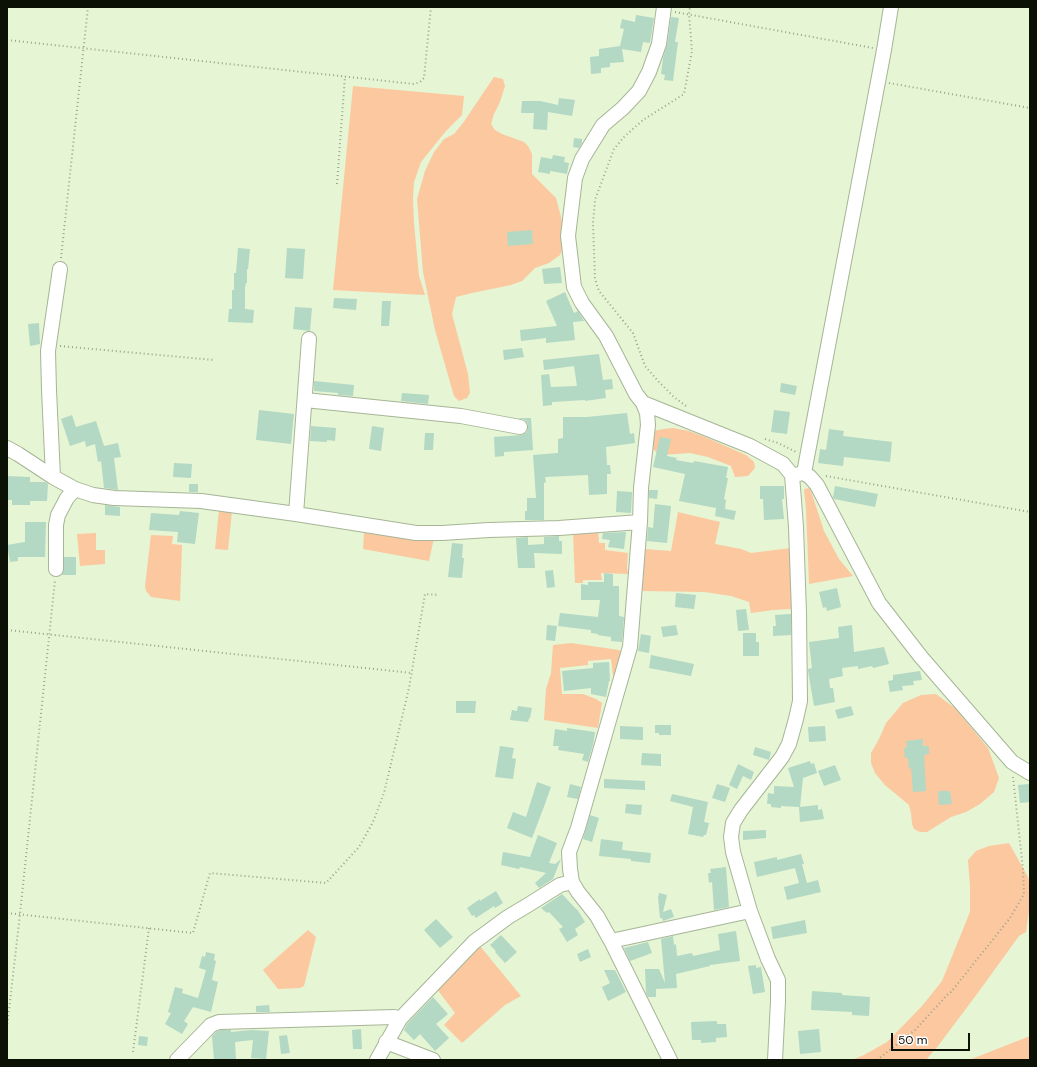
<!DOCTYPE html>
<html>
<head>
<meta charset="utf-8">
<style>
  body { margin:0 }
  #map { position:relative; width:1037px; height:1067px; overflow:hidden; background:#e6f5d4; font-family:"DM Sans",sans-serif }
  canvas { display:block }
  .frame { position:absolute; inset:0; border:8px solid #0c1106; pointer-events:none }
  .scale { position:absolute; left:891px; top:1033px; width:79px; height:18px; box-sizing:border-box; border:2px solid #0c1106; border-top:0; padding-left:5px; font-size:12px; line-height:14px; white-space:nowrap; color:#0c1106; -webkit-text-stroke:3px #fff; paint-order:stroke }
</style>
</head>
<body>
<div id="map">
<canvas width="1037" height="1067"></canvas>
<div class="frame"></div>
<div class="scale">50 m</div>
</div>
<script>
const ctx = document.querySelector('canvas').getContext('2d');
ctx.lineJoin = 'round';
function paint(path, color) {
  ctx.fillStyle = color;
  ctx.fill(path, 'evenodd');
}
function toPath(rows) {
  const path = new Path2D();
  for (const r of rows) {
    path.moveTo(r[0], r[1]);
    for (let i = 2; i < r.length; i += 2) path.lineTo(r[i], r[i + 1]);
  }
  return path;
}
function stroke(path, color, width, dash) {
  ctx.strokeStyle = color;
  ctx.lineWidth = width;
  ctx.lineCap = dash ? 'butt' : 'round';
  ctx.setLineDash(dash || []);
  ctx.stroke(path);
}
paint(toPath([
  [494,77,503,79,505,86,500,102,494,114,491,124,495,130,502,134,524,142,528,146,532,154,532,174,556,198,561,217,566,242,560,255,549,263,535,268,522,281,511,285,472,293,456,297,452,314,468,374,470,393,467,398,459,401,454,396,435,330,423,272,417,199,425,171,434,152,444,139,454,134,463,123],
  [353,86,464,96,462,115,446,131,421,162,414,182,413,198,414,223,419,276,425,295,333,290],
  [673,428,689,431,705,437,746,455,754,462,755,468,748,476,735,477,731,466,708,457,690,453,661,455,651,448,654,431,663,429],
  [810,488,824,531,839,559,853,576,809,584,806,509,804,489],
  [219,510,232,511,228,550,215,549],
  [678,512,720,522,715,544,741,549,751,553,791,548,791,609,773,610,751,613,749,602,731,596,704,592,640,591,644,549,671,551],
  [598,530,599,543,605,543,605,550,628,553,627,567,628,574,601,573,602,580,583,580,583,583,575,583,573,533],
  [96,533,96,550,105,550,105,564,80,566,77,534],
  [364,533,412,538,434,538,429,561,363,549],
  [151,535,173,536,172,544,182,545,180,601,151,597,146,591,145,586],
  [571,643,619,650,623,653,619,676,613,676,611,659,588,661,588,665,560,668,562,694,583,694,596,699,602,703,598,728,544,720,546,689,551,673,553,645],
  [936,694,956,709,988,748,999,778,994,792,980,804,966,812,951,817,927,832,920,832,914,829,912,824,911,813,909,805,885,785,875,773,871,763,871,753,879,739,886,723,903,703,921,695],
  [1009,843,1028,877,1030,884,1030,904,1026,932,1019,936,977,994,938,1046,926,1060,852,1060,864,1055,887,1042,922,1006,942,981,970,912,970,886,968,860,976,851,989,846],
  [308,930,316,937,304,986,300,988,278,989,263,970],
  [480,946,521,996,505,1005,462,1043,444,1025,455,1013,437,989,464,961],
  [1030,1036,1030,1060,969,1060]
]), '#fbc8a0');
paint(toPath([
  [636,15,654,18,650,43,643,42,641,52,622,49,624,62,610,63,610,67,601,68,601,73,591,74,590,57,599,56,599,49,620,46,624,29,620,28,622,19,635,22],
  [671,17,679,18,675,42,678,42,673,81,664,80,665,75,661,74,663,58,667,45],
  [559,98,575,100,572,116,548,112,547,130,533,129,534,113,521,113,522,101,540,101,558,105],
  [574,138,582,139,582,143,579,148,573,147],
  [553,155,565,157,564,162,569,163,567,174,550,171,550,174,538,172,541,157,552,159],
  [532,230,533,244,508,246,507,232],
  [238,248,250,249,248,269,247,269,247,283,246,283,245,287,245,309,254,310,253,323,228,322,229,309,232,309,232,290,234,290,234,273,236,273],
  [287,248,305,249,303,279,285,278],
  [560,267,562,283,544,284,542,269],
  [565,292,574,313,578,311,584,321,573,322,575,340,546,343,546,338,521,341,520,330,557,326,546,301],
  [334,298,357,299,356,310,333,308],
  [382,301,391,301,389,326,381,326],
  [295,307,312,308,310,331,293,329],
  [39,323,40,344,30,346,28,324],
  [522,348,524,357,504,360,503,350],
  [599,354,603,380,612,379,613,389,605,390,606,398,585,401,585,400,552,402,552,405,543,406,541,375,549,374,551,387,577,386,574,366,544,370,543,360],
  [314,381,354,385,353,396,338,395,338,393,314,391],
  [781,383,797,386,795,395,780,392],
  [402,393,429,395,428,404,401,401],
  [259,410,294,414,291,444,256,440],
  [774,410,790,412,787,434,771,432],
  [627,413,630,434,634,433,635,443,606,447,607,465,610,465,611,474,607,474,607,494,589,495,588,475,545,477,546,482,544,483,544,520,525,520,525,511,527,511,527,498,536,498,533,455,558,453,558,439,563,438,563,417,587,417],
  [72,415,76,427,96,421,104,446,118,443,121,457,114,458,118,490,104,488,101,461,98,462,95,444,86,447,85,441,70,446,61,419],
  [517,418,531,418,533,450,504,452,504,456,495,457,494,437,522,435,527,432,528,428,528,424,525,420],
  [311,426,336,428,335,441,327,440,327,442,310,441],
  [372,426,384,428,381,451,369,449],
  [829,429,844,431,843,436,892,442,890,462,844,457,843,466,818,463,820,449,826,450],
  [425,433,434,433,433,450,424,450],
  [660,437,671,439,667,456,677,458,676,460,693,463,694,461,728,467,726,478,728,478,724,499,726,500,725,509,736,511,734,520,715,516,716,508,679,501,685,474,653,467],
  [174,463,192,464,191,478,173,477],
  [7,476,30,477,30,482,45,482,48,484,47,501,30,501,30,505,12,505,12,500,7,500],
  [189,484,198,484,198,492,189,492],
  [760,486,784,486,784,499,782,499,784,519,764,520,763,499,760,499],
  [835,486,878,494,875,507,834,499,833,497],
  [649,490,658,490,657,499,649,498],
  [617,491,632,492,631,513,616,512],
  [655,504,671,506,667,543,647,541,648,527,653,528],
  [105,505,120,507,120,516,105,515],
  [180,511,199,513,195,544,177,542,178,532,149,530,151,513,179,515],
  [25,522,46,522,45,557,18,557,18,561,10,562,7,545,25,542],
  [626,532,624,549,608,547,610,540,602,539,603,533],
  [559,536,559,541,562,541,562,554,534,553,535,568,518,568,516,538,528,537,528,545,544,544,544,537],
  [452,543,463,544,462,558,464,558,462,578,448,577],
  [64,557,76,557,76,575,62,575,64,569],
  [553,570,555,587,547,588,545,571],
  [604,573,613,574,613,586,619,586,619,616,624,617,622,642,611,641,611,637,598,635,598,634,591,633,591,630,558,626,560,613,598,617,600,600,581,600,581,584,588,585,588,582,604,582],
  [837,588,841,607,827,611,826,607,823,608,819,592],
  [676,593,696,595,694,609,675,607],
  [746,609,749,630,738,631,736,610],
  [791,614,791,635,773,636,773,626,776,626,775,615],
  [547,625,557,626,555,641,546,640],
  [676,625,678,635,663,637,661,627],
  [852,625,854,652,884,647,889,664,873,668,872,666,858,669,858,666,842,668,843,676,829,679,830,688,833,688,835,702,814,706,808,671,808,669,812,668,809,642,839,638,838,627],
  [743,633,756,633,756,642,759,642,759,656,743,656],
  [641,634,651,636,649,653,638,651],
  [651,655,694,664,691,676,649,668],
  [609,662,610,681,609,681,606,697,591,694,591,688,564,691,562,671,593,668,593,663],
  [920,671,922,680,913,681,914,685,902,686,903,690,890,692,888,681,893,680,893,675],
  [456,701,476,701,475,713,456,713],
  [518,706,532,708,530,718,529,718,528,722,510,720,512,710,517,711],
  [851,706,854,715,838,719,835,710],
  [655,725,671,725,671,735,659,735,659,733,655,733],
  [620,726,643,727,643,740,620,739],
  [825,726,826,741,809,742,808,727],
  [567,728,595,732,593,745,588,762,582,760,584,754,558,750,559,746,553,746,555,729,567,731],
  [923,739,923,746,929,746,929,754,924,755,926,791,913,792,911,768,909,769,908,758,905,758,904,748,907,747,906,741],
  [500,746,514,748,512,758,516,759,513,779,495,777],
  [755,747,771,752,769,760,753,755],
  [642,753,661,754,661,766,641,765],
  [810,761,811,764,814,763,817,773,803,778,800,807,818,805,818,810,822,809,824,819,800,822,799,807,781,806,781,808,771,807,771,804,767,804,768,793,774,794,774,786,794,787,788,768],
  [738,764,754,772,751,780,743,776,737,789,729,785],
  [835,765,841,780,824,786,818,771],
  [604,779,645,781,645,790,604,788],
  [537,782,551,787,545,804,532,838,507,828,513,812,526,817],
  [570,784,581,787,578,799,567,797],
  [717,784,730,788,725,802,712,798],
  [1029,784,1030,802,1020,803,1018,785],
  [938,791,950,791,952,804,939,805],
  [672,794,708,802,704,822,709,823,706,835,704,835,703,837,688,834,693,807,670,801],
  [626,804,642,805,641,815,625,813],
  [590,815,599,818,592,842,583,839],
  [766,830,766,838,743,840,743,831],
  [538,835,557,843,549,863,555,864,561,859,553,879,539,888,535,883,546,873,520,867,519,869,501,865,503,852,530,857],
  [601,839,623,842,622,850,651,853,650,863,631,861,631,859,599,856],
  [801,854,804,864,802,864,807,883,818,880,821,892,787,900,784,887,799,883,795,868,757,877,754,862,777,857,777,860],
  [726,867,729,907,714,910,712,882,709,883,708,873,711,873,710,869],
  [496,891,503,903,495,908,494,906,476,918,474,915,472,916,467,908,480,899,480,901],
  [659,893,667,895,663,912,671,909,674,917,663,921,662,918,660,918,658,898],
  [562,894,577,910,577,909,585,922,575,929,578,935,567,942,559,929,563,927,549,912,547,913,541,908],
  [436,919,453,937,440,948,424,930],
  [805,920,807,933,773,939,771,927],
  [736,931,740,961,710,965,710,966,676,974,677,988,656,989,656,997,648,997,646,993,645,969,659,969,665,983,661,939,673,936,674,945,676,944,677,956,692,953,693,956,720,950,718,934],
  [501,935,517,952,505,963,495,952,496,951,490,945],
  [648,942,652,953,630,961,624,948],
  [588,949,591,957,580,962,577,954],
  [206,952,215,954,214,960,216,961,212,980,218,982,211,1012,193,1007,184,1021,188,1024,182,1034,165,1024,171,1013,168,1012,175,987,183,989,182,993,198,998,206,970,199,968,202,956,205,957],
  [756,965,756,968,761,967,765,992,753,994,748,966],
  [604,970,615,970,626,992,608,1001,602,987,610,983],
  [812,991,842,993,842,995,870,997,869,1016,852,1015,852,1012,811,1010],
  [433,997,448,1014,436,1024,449,1038,435,1051,420,1034,414,1040,404,1030,407,1024],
  [269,1005,270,1012,256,1012,256,1006],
  [717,1021,717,1024,726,1024,727,1037,716,1038,716,1042,701,1043,701,1040,692,1040,691,1022],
  [361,1029,362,1049,353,1049,352,1030],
  [819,1029,821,1052,800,1054,798,1031],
  [221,1030,231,1030,231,1032,252,1030,269,1031,266,1059,251,1058,253,1040,235,1042,236,1060,214,1060,212,1036,216,1032],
  [287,1035,290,1053,281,1054,279,1036],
  [139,1036,148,1037,147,1046,138,1045]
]), '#b3d8c4');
const minor = toPath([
  [664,7,659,44,649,72,639,91,623,108,603,125,582,159,575,178,568,236,574,287,582,303,606,336,636,394,643,403,647,413,648,425,641,488,640,522,630,647,578,828,569,852,570,869,572,882,578,892,597,916,611,941,670,1060],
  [305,400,461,416,520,427],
  [643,403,750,446,783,464,792,475,796,527,799,613,800,701,796,719,789,744,782,757,741,810,733,823,731,837,733,852,750,911,768,959,778,980,778,1001,775,1060],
  [7,448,18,454,53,477,75,489,93,495,114,498,201,501,296,514,416,533,442,533,489,530,559,528,640,522],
  [804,473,884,50,891,7],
  [794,475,804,473,810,477,817,485,879,603,921,657,1012,762,1030,773],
  [53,477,49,390,48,351,60,269],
  [296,514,309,339],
  [56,569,56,525,58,515,67,498,75,489],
  [611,941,750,911],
  [386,1042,433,1060],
  [177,1060,211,1025,219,1022,394,1017,400,1019],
  [377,1060,400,1019,451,966,474,942,508,917,528,905,560,885,572,882]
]);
stroke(minor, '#a6b596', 16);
stroke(toPath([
  [675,12,873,48],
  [7,40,414,84,420,82,424,78,431,7],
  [889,83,1030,108],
  [337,184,345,76],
  [61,258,88,7],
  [60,346,214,360],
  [686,406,674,397,659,382,645,366,633,333,599,291,595,279,593,223,595,200,614,149,625,136,643,120,684,94,692,51,689,14,690,7],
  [765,439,778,443,796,452],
  [826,476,1030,512],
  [7,630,412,673],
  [7,913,193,933,210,873,326,883,359,847,373,822,384,793,409,688,425,594,439,595],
  [7,1028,20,914,55,580],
  [133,1052,149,928],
  [877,1060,915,1030,949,993,951,992,1010,918,1024,894,1023,869,1013,777]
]), '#99a48b', 2, [1, 3]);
stroke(minor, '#fff', 14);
</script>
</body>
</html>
